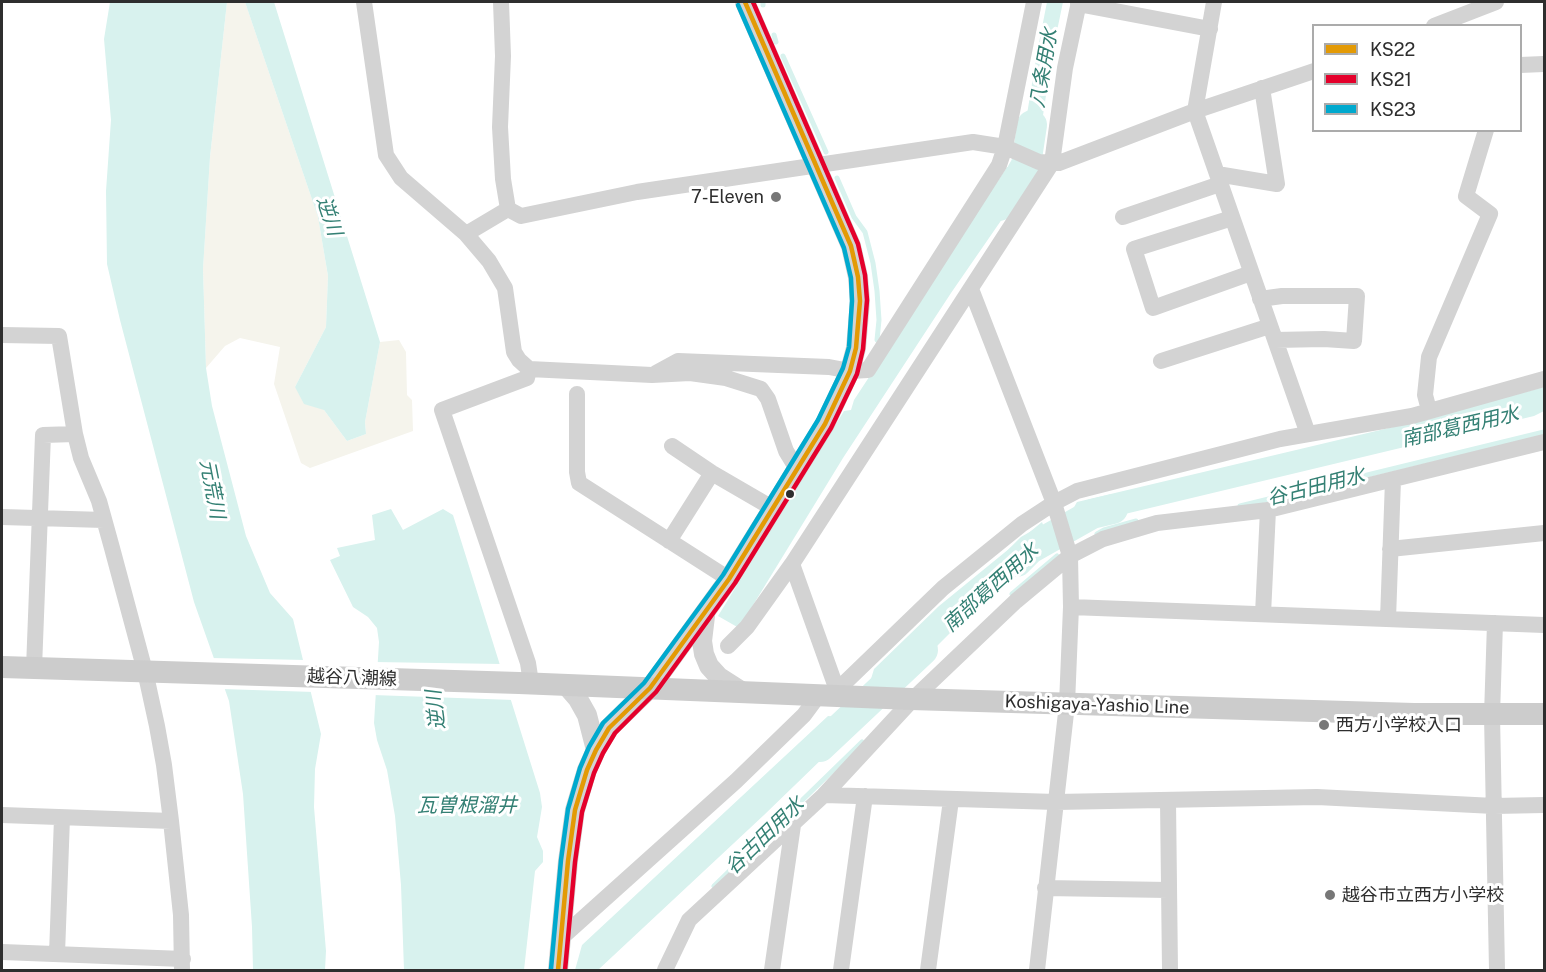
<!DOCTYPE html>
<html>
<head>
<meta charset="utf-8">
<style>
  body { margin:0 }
  #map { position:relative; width:1546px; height:972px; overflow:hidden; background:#fff; font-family:"Public Sans",sans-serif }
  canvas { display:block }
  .frame { position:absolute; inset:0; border:3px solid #2e2e2e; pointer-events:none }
  .legend { position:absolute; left:1312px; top:24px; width:210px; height:108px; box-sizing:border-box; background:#fff; border:2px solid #ababab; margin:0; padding:8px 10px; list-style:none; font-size:18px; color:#2e2e2e }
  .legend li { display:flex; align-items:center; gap:12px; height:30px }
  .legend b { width:30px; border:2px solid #ababab }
</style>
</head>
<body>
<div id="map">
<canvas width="1546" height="972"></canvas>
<div class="frame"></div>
<ul class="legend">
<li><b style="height:8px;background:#e39a05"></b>KS22</li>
<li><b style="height:8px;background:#e4002b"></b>KS21</li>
<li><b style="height:8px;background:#00a9ce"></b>KS23</li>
</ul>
</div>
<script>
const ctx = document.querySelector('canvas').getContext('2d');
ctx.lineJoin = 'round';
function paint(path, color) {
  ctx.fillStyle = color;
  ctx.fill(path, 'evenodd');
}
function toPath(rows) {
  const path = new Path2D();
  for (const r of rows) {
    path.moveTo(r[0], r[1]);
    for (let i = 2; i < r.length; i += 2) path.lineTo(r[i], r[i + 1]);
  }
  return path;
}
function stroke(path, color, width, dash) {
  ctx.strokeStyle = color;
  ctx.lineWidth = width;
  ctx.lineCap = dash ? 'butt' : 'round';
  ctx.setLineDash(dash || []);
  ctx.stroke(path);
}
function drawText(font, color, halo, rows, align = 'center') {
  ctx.font = font + ' "Public Sans","Noto Sans JP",sans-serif';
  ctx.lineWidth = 6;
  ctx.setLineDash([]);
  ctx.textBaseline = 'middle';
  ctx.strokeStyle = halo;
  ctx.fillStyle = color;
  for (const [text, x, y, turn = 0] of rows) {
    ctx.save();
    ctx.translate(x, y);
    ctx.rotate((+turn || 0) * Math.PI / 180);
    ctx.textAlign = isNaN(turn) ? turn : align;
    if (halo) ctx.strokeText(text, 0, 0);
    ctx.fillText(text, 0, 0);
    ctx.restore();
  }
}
paint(toPath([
  [227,2,245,2,318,217,328,276,326,327,295,387,324,410,347,441,366,434,365,422,380,342,399,340,406,352,407,395,412,400,413,431,310,468,301,463,274,384,280,347,240,338,225,346,206,368,203,269,210,157]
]), '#f5f4ec');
paint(toPath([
  [110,2,227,2,210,157,203,269,206,368,212,406,246,536,270,593,293,619,321,734,315,769,314,807,326,951,325,970,253,970,252,927,243,794,229,701,194,602,120,320,107,264,106,191,111,120,104,39],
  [245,2,274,2,380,342,365,422,366,434,347,441,324,410,304,404,295,387,326,327,328,276,318,217],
  [1047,2,1063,2,1052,55,1038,149,1022,145,1037,53],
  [1007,167,1019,169,1027,176,1018,196,951,293,843,458,739,628,718,616,844,411,851,410,854,400],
  [1544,387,1544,411,1534,416,1104,519,1079,533,1073,509,1077,502,1414,422],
  [391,509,403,530,443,509,453,515,540,793,542,807,537,837,543,851,543,862,535,871,524,970,404,970,401,885,395,816,387,770,377,740,374,723,379,642,377,628,368,617,353,607,330,560,340,556,337,548,375,540,372,515],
  [1042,522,1051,546,1039,553,980,603,905,678,871,679,874,669,939,606],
  [828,716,861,719,855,727,764,815,598,970,575,970,582,945]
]), '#d8f2ee');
paint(toPath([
  [211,658,306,660,314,692,222,689],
  [374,662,502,664,514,700,373,695]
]), '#fff');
stroke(toPath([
  [763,2,763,5],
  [774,35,776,42],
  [783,56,826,152],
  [837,178,854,217,865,232,873,263,877,291,879,320,877,340,881,343],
  [1240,506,1544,432],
  [1097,534,1104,530,1136,521],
  [1012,594,1057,556],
  [714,886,862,742]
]), '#d8f2ee', 5);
stroke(toPath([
  [999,206,1018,179,1026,165,1032,125],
  [1017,562,1030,549,1092,514,1113,509],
  [820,747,923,650]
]), '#d8f2ee', 30);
stroke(toPath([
  [364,2,386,155,401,178,466,234,489,261,505,288,514,352,519,360,529,369,652,375,690,373,726,378,761,389,768,399,786,451,797,469],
  [501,2,503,56,500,127,503,179,508,209,521,216,637,192,973,142,1005,147,1039,162,1059,163,1195,111,1314,71],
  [1214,2,1195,111,1308,434],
  [1078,4,1210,29],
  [1434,26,1496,2],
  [1520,65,1544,64],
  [1217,174,1277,184,1262,88],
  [1123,217,1220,184],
  [1232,218,1134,249,1153,308,1251,273],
  [466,234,508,209],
  [971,289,1054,503,1070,556,1071,607,1067,704,1037,970],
  [1260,299,1282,296,1357,296,1354,341,1324,339,1275,340],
  [2,335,59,336,75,434,81,458,99,501,112,548,145,671,157,726,164,765,171,821,181,915,182,970],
  [1161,361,1270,326],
  [529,369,527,378,442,410,528,663,531,683],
  [656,373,678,361,829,367,850,371,868,370,999,165,1005,147,1034,2],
  [577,394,577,472,579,483,729,579],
  [1429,410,1425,395,1429,357,1490,214,1466,196,1486,130],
  [672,446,712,473,774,509],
  [2,517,104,520],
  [669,541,712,473],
  [1390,549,1544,533],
  [1071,607,1544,625],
  [1263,614,1268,510,1544,442],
  [1388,619,1393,480],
  [1495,623,1492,715,1497,970],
  [728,646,747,627,792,564],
  [34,668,43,435,75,434],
  [837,690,792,564,1052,163,1065,68,1079,2],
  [830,697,943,588,1022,524,1054,503,1077,491,1280,439,1412,416,1544,379],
  [824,795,913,699,1016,601,1070,556,1103,539,1157,523,1268,510],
  [1168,801,1170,970],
  [2,815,171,821],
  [1045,888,1168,890],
  [560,939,736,781,804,715,818,696],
  [2,952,183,959],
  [57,954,62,818],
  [665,970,689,920,824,795,1056,802,1317,797,1494,806,1544,805],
  [772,970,793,825],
  [841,970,865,796],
  [928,970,951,800]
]), '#d3d3d3', 16);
stroke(toPath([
  [705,616,702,641,704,654,709,666,719,677,744,693],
  [565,684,578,699,587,715,596,750],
  [558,970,568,861,575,810,587,770,596,750,609,728,650,688,729,579,825,424,850,371,856,348,860,301,858,277,851,246,745,2]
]), '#d3d3d3', 20);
stroke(toPath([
  [2,667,519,683,911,699,1414,714,1544,714]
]), '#ccc', 22);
stroke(toPath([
  [558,970,568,861,575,810,587,770,596,750,609,728,650,688,729,579,825,424,850,371,856,348,860,301,858,277,851,246,745,2]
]), '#e39a05', 4.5);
stroke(toPath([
  [565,970,575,862,582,812,594,773,603,753,615,733,656,692,735,583,831,428,857,374,863,349,867,300,865,275,858,244,753,2]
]), '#e4002b', 4.5);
stroke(toPath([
  [551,969,561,860,568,809,580,768,589,747,603,723,644,683,723,575,818,420,843,368,849,347,852,301,851,278,844,248,738,5]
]), '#00a9ce', 4.5);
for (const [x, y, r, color] of [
  [776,197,6,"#777"],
  [790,494,5,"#2e2e2e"],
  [1324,725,6,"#777"],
  [1330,895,6,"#777"]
]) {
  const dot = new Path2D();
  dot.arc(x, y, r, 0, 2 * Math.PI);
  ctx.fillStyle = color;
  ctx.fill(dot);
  stroke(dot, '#fff', 2);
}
drawText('18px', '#2e2e2e', '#fff', [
  ["7-Eleven",764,197,"right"],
  ["西方小学校入口",1336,725],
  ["越谷市立西方小学校",1342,895]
], 'left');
drawText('18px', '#2e2e2e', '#fff', [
  ["越谷八潮線",352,678,2],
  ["Koshigaya-Yashio Line",1097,705,2]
]);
drawText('italic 20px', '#348074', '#fff', [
  ["八条用水",1044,68,-80],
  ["逆川",329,216,72],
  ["南部葛西用水",1460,427,-13],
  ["谷古田用水",1316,487,-14],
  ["元荒川",212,489,79],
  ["南部葛西用水",991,588,-42],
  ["逆川",436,710,-97],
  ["瓦曽根溜井",467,806],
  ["谷古田用水",765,836,-44]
]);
</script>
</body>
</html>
